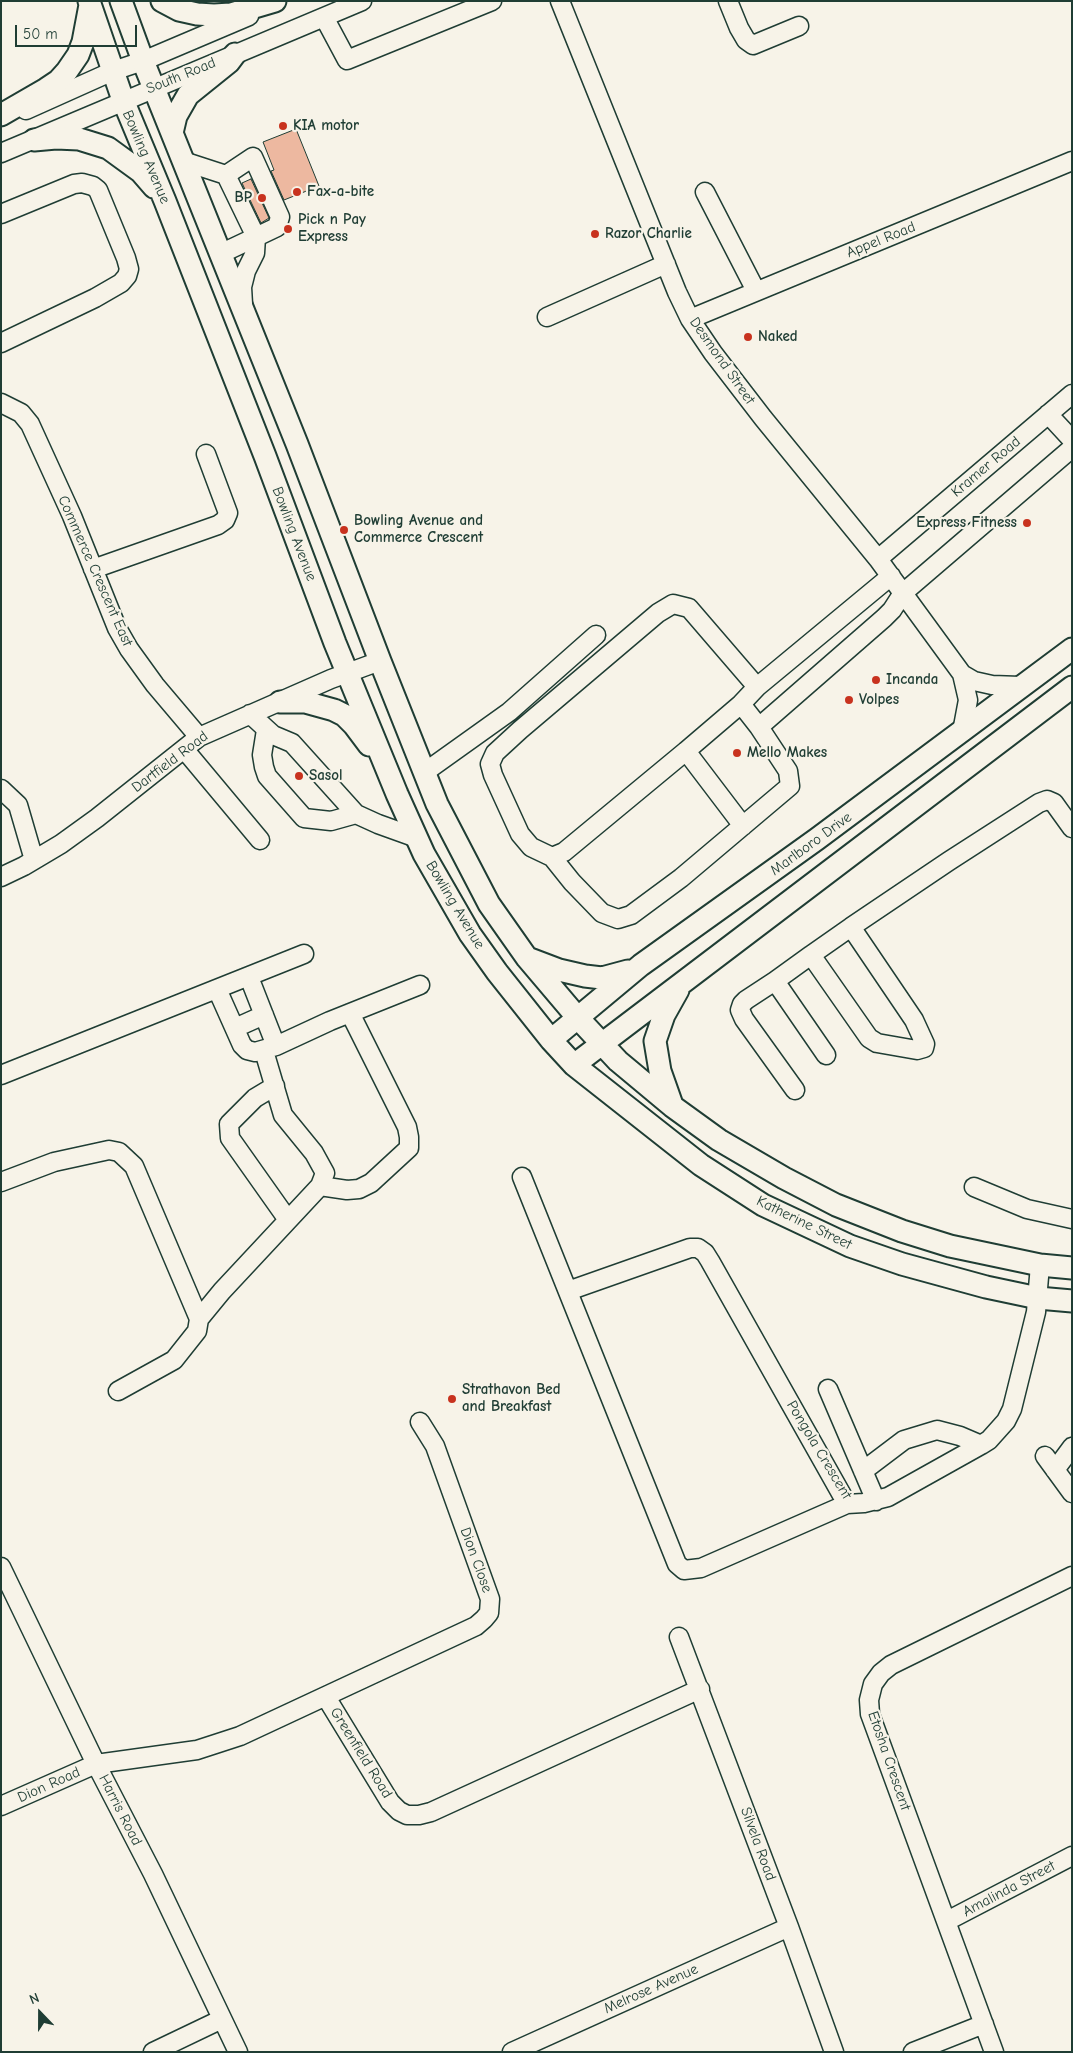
<!DOCTYPE html>
<html>
<head>
<meta charset="utf-8">
<style>
  body { margin:0 }
  #map { position:relative; width:1073px; height:2053px; overflow:hidden; background:#f7f3e8; font-family:"Comic Neue",sans-serif }
  canvas { display:block }
  .frame { position:absolute; inset:0; border:2px solid #1f3d34; pointer-events:none }
  .north { position:absolute; left:15px; top:1988px; width:50px; height:50px; -webkit-text-stroke:4px #f7f3e8; paint-order:stroke; rotate:338deg; font-size:14px; font-weight:700; line-height:20px; text-align:center; color:#1f3d34 }
  .north::after { content:''; display:block; margin:auto; width:18px; height:22px; background:#1f3d34; clip-path:polygon(50% 0,100% 100%,50% 72%,0 100%) }
  .scale { position:absolute; left:15px; top:25px; width:122px; height:22px; box-sizing:border-box; border:2px solid #1f3d34; border-top:0; padding-left:6px; font-size:15px; line-height:18px; white-space:nowrap; color:#1f3d34; -webkit-text-stroke:4px #f7f3e8; paint-order:stroke }
</style>
</head>
<body>
<div id="map">
<canvas width="1073" height="2053"></canvas>
<div class="frame"></div>
<div class="north">N</div>
<div class="scale">50 m</div>
</div>
<script>
const ctx = document.querySelector('canvas').getContext('2d');
ctx.lineJoin = 'round';
function paint(path, color) {
  ctx.fillStyle = color;
  ctx.fill(path, 'evenodd');
}
function toPath(rows) {
  const path = new Path2D();
  for (const r of rows) {
    path.moveTo(r[0], r[1]);
    for (let i = 2; i < r.length; i += 2) path.lineTo(r[i], r[i + 1]);
  }
  return path;
}
function stroke(path, color, width, dash) {
  ctx.strokeStyle = color;
  ctx.lineWidth = width;
  ctx.lineCap = dash ? 'butt' : 'round';
  ctx.setLineDash(dash || []);
  ctx.stroke(path);
}
function drawText(font, color, halo, rows, align = 'center') {
  ctx.font = font + ' "Comic Neue",sans-serif';
  ctx.lineWidth = 4.5;
  ctx.setLineDash([]);
  ctx.textBaseline = 'middle';
  ctx.strokeStyle = halo;
  ctx.fillStyle = color;
  for (const [text, x, y, turn = 0] of rows) {
    ctx.save();
    ctx.translate(x, y);
    ctx.rotate((+turn || 0) * Math.PI / 180);
    ctx.textAlign = isNaN(turn) ? turn : align;
    if (halo) ctx.strokeText(text, 0, 0);
    ctx.fillText(text, 0, 0);
    ctx.restore();
  }
}
const building = toPath([
  [296,129,319,186,284,200,271,171,274,170,263,142,296,129],
  [251,179,269,218,261,223,242,183,251,179]
]);
paint(building, '#edb8a0');
stroke(building, '#1f3d34', 1);
const minor = toPath([
  [560,1,677,292,690,319,713,353,763,418,878,559,962,674,974,681,992,685,1020,686],
  [728,1,739,28,746,40,753,45,799,26],
  [324,17,347,60,492,1],
  [26,110,113,71,143,61,249,16],
  [1,153,362,1],
  [183,161,226,175,253,157,280,217,277,227,256,237,255,253,246,271,242,287,243,304],
  [705,192,756,291],
  [1,214,74,184,82,183,93,186,98,190,126,258,129,269,127,276,121,283,95,298,1,343],
  [220,254,256,237,226,175],
  [547,317,666,264],
  [690,319,1072,161],
  [1,403,21,413,30,424,72,516,117,628,129,649,155,685,199,737],
  [1048,414,1072,440],
  [878,559,1072,394],
  [93,569,218,525,225,520,228,513,206,454],
  [250,714,273,735,292,743,356,814,378,824,417,838],
  [759,727,884,618,892,610,903,593,1072,448],
  [266,730,262,755,264,767,267,776,304,818,331,821,356,814],
  [962,732,968,700,962,674],
  [184,749,260,840],
  [686,751,564,852,552,857,531,847,520,834,493,775,490,764,495,753,520,730,658,613,673,604,689,608,757,687],
  [425,772,509,712,596,635],
  [1,789,18,805,34,860],
  [743,826,686,751,741,704,757,687,891,576],
  [552,857,572,882,602,913,618,919,631,915,681,878,790,786,788,771,759,727,741,704],
  [1,877,24,866,61,844,97,818,199,737,331,679,380,661],
  [811,955,851,927],
  [249,977,276,1046],
  [775,981,746,1000,742,1004,740,1010,744,1019,795,1090],
  [217,989,242,1045,247,1050,255,1052,276,1046,330,1021,420,985],
  [235,1028,264,1015],
  [826,1055,775,981,811,955,869,1038,877,1043,917,1050,924,1048,925,1044,914,1020,851,927,949,861,1039,803,1047,800,1054,803,1072,828],
  [1,1075,304,954],
  [275,1086,255,1098,229,1124,230,1138,288,1220],
  [522,1177,677,1564,684,1570,701,1568,847,1504],
  [1,1182,54,1162,109,1150,119,1152,134,1166,199,1319],
  [320,1186,347,1190,359,1189,371,1183,409,1148,409,1137,407,1127,350,1013],
  [974,1187,1027,1209,1072,1219],
  [568,1291,690,1248,698,1248,705,1253,710,1261,847,1504,864,1503,888,1497,981,1445,989,1440,1006,1421,1012,1409,1036,1312,1040,1265],
  [828,1389,876,1501],
  [118,1391,174,1360,197,1331,199,1319,222,1291,320,1186,325,1173,314,1153,283,1115,264,1051],
  [1045,1456,1072,1493],
  [1055,1470,1072,1447],
  [863,1471,904,1440,937,1430,960,1436,981,1445],
  [1,1567,96,1764,153,1874,238,2052],
  [679,1637,789,1927,834,2052],
  [326,1697,390,1802,399,1811,407,1815,419,1815,431,1812,700,1689],
  [1,1806,96,1764,197,1750,240,1736,476,1626,484,1619,489,1613,490,1599,435,1446,420,1422],
  [947,1921,1072,1856],
  [153,2052,222,2019],
  [512,2052,789,1927],
  [913,2052,984,2024],
  [994,2052,870,1714,869,1700,873,1684,881,1673,891,1665,1072,1576]
]);
const major = toPath([
  [89,1,123,100,165,201,265,456,335,643,397,794,424,854,470,934,497,972,551,1040,574,1065,701,1165,763,1205,850,1246,902,1264,986,1287,1038,1298,1072,1301],
  [121,1,143,61,297,444,380,661,437,804,489,904,527,958,577,1017,618,1061,672,1106,719,1140,784,1178,836,1205,902,1231,950,1246,1040,1265,1072,1268],
  [162,1,179,10,197,14,214,15,231,14,275,1],
  [1,115,46,89,58,81,67,71,78,55,83,42,90,5],
  [172,133,176,116,188,95,229,62,235,54],
  [34,140,56,138,79,139,108,148,141,172,154,187],
  [280,702,305,702,334,710,344,715,354,725,369,745],
  [530,959,559,970,585,976,602,978,628,971],
  [551,1040,641,965,817,839,1072,649],
  [574,1065,1072,687],
  [672,1105,660,1071,655,1041,664,1015,678,990]
]);
stroke(minor, '#1f3d34', 21);
stroke(major, '#1f3d34', 25);
stroke(minor, '#f7f3e8', 18);
stroke(major, '#f7f3e8', 21);
for (const [x, y, r, color] of [
  [283,126,5,"#c8321e"],
  [297,192,5,"#c8321e"],
  [262,198,5,"#c8321e"],
  [288,229,5,"#c8321e"],
  [595,234,5,"#c8321e"],
  [748,337,5,"#c8321e"],
  [1027,523,5,"#c8321e"],
  [344,530,5,"#c8321e"],
  [876,680,5,"#c8321e"],
  [849,700,5,"#c8321e"],
  [737,753,5,"#c8321e"],
  [299,776,5,"#c8321e"],
  [452,1399,5,"#c8321e"]
]) {
  const dot = new Path2D();
  dot.arc(x, y, r, 0, 2 * Math.PI);
  ctx.fillStyle = color;
  ctx.fill(dot);
  stroke(dot, '#f7f3e8', 2);
}
drawText('15px', '#1f3d34', '#f7f3e8', [
  ["South Road",181,76,-22],
  ["Bowling Avenue",146,157,67],
  ["Appel Road",881,240,-22],
  ["Desmond Street",722,361,55],
  ["Kramer Road",986,467,-40],
  ["Bowling Avenue",294,534,69],
  ["Commerce Crescent East",95,571,66],
  ["Dartfield Road",170,762,-37],
  ["Marlboro Drive",811,844,-36],
  ["Bowling Avenue",455,905,59],
  ["Katherine Street",804,1223,26],
  ["Pongola Crescent",819,1450,59],
  ["Dion Close",476,1560,70],
  ["Greenfield Road",361,1753,58],
  ["Etosha Crescent",889,1761,71],
  ["Dion Road",49,1785,-24],
  ["Harris Road",120,1810,63],
  ["Silvela Road",758,1844,70],
  ["Amalinda Street",1009,1889,-28],
  ["Melrose Avenue",651,1989,-24]
]);
drawText('bold 15px', '#1f3d34', '#f7f3e8', [
  ["KIA motor",293,126],
  ["Fax-a-bite",307,192],
  ["BP",252,198,"right"],
  ["Pick n Pay",298,220],
  ["Express",298,237],
  ["Razor Charlie",605,234],
  ["Naked",758,337],
  ["Bowling Avenue and",354,521],
  ["Commerce Crescent",354,538],
  ["Express Fitness",1017,523,"right"],
  ["Incanda",886,680],
  ["Volpes",859,700],
  ["Mello Makes",747,753],
  ["Sasol",309,776],
  ["Strathavon Bed",462,1390],
  ["and Breakfast",462,1407]
], 'left');
</script>
</body>
</html>
